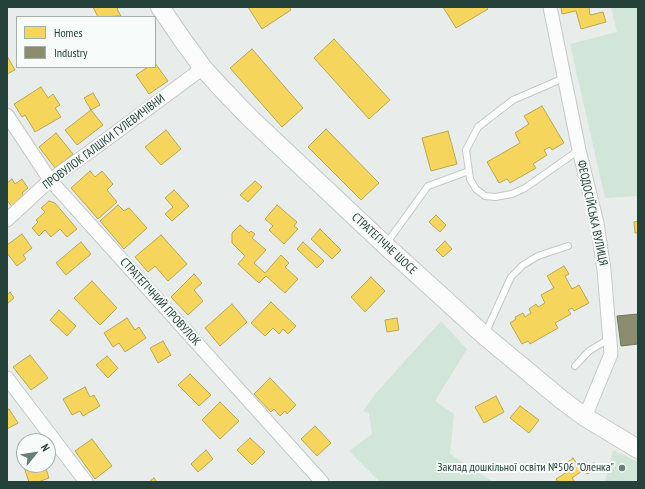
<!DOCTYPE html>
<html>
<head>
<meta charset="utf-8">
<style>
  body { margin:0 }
  #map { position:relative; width:645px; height:489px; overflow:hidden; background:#e8edeb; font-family:"PT Sans Narrow",sans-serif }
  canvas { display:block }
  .frame { position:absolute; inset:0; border:8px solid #24423a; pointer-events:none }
  .legend { position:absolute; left:16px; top:16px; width:140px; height:52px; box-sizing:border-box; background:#f7fbf9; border:1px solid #a3b1ad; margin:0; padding:5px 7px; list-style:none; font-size:12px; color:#24423a }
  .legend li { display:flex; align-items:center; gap:8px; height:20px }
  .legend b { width:20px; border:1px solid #a3b1ad }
  .north { position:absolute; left:16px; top:433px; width:40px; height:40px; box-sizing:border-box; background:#f7fbf9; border:1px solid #a3b1ad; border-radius:50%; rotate:60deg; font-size:11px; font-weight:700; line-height:16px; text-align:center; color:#24423a }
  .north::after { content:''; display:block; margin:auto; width:14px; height:18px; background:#697e78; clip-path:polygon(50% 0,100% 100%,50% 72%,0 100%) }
</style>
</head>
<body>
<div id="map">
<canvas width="645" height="489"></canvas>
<div class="frame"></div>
<ul class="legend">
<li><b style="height:11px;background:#f6d55c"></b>Homes</li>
<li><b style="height:11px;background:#8c8c6e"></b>Industry</li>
</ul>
<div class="north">N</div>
</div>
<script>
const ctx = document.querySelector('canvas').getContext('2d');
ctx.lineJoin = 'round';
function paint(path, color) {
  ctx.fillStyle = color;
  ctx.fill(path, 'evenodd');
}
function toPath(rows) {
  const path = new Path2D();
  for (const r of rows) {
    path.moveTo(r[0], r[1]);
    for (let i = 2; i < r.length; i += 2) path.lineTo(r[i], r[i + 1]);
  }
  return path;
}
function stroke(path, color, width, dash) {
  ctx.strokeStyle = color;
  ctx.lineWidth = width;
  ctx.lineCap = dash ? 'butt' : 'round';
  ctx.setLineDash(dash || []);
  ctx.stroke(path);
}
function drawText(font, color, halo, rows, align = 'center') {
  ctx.font = font + ' "PT Sans Narrow",sans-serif';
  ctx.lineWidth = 4;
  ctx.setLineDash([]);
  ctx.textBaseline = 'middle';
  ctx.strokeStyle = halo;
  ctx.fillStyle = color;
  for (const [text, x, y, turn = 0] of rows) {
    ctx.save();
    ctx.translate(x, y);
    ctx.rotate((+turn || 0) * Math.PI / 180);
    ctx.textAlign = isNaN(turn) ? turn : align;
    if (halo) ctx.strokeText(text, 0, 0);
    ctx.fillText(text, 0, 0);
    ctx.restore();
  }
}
paint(toPath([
  [611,7,638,7,638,196,605,198,570,44,617,32],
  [441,321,467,349,435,401,454,414,450,454,493,482,380,482,349,451,372,434,369,413,363,411,376,393],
  [613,450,638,462,638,482,605,482]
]), '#d1e6d8');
const homes = toPath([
  [93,7,119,7,117,9,121,16,98,17,93,7],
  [248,7,289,7,291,10,262,29,248,7],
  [443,7,486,7,488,9,456,28,443,7],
  [561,7,589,7,590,15,603,12,606,22,581,29,576,11,562,14,561,7],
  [334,39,390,100,369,119,314,58,334,39],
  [252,49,303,108,282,127,230,68,252,49],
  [7,56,15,70,7,74,7,56],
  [155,63,168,81,149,94,136,75,148,67,155,67,155,63],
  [41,87,48,98,53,94,60,105,55,108,61,117,35,132,25,115,22,117,14,104,41,87],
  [93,93,100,105,91,110,84,98,93,93],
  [542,106,564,143,552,150,550,147,544,150,547,155,533,164,536,168,510,183,507,179,499,183,487,162,520,143,515,133,529,124,524,116,542,106],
  [91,110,103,125,77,145,65,130,91,110],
  [326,129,379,183,361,200,308,147,326,129],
  [166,130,181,149,161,165,145,147,166,130],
  [448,131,457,164,431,171,422,138,448,131],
  [56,133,73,154,55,168,39,147,56,133],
  [90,171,95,177,102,171,113,184,107,190,117,202,98,219,71,188,90,171],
  [12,179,15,184,22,179,28,188,22,193,25,197,12,207,7,200,7,183,12,179],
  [255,181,262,187,248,202,240,195,255,181],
  [174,190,189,206,172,221,165,214,173,207,165,198,174,190],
  [49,201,55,203,77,229,67,237,60,229,51,237,45,230,39,236,32,228,38,222,36,220,45,212,41,208,49,201],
  [118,205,124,211,129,208,147,228,124,249,100,221,118,205],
  [277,205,297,222,294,226,298,229,284,244,269,230,273,226,265,219,277,205],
  [436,215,446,225,440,232,429,222,436,215],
  [638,221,638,233,635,233,634,222,638,221],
  [240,225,249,233,251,231,255,234,252,238,266,250,254,263,265,273,281,255,289,263,285,267,298,279,285,293,266,276,259,283,238,264,245,256,232,243,232,233,240,225],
  [320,229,341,250,332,259,311,239,320,229],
  [22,234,32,248,23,255,26,259,17,266,7,253,7,245,22,234],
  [161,235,187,264,168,281,155,266,148,272,135,257,161,235],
  [445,241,452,249,443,257,436,250,445,241],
  [81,242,91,254,66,275,56,263,81,242],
  [303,242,324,261,317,268,297,249,303,242],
  [564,266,569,274,565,276,572,289,579,285,589,303,574,311,572,308,568,310,571,314,555,323,558,328,530,344,528,341,522,344,510,323,516,319,515,317,523,313,525,317,531,313,529,309,536,304,538,307,545,303,541,295,554,288,547,276,564,266],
  [194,274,202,283,194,290,203,301,188,315,171,297,194,274],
  [371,277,385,291,365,312,351,297,371,277],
  [92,281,117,308,100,325,74,298,92,281],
  [10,292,14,298,7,304,7,295,10,292],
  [271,302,296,326,288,334,283,329,279,334,273,328,265,336,251,323,271,302],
  [232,304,247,322,220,346,205,328,232,304],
  [59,310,76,326,67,336,50,320,59,310],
  [127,318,135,330,139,327,146,338,125,352,119,343,113,347,104,333,127,318],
  [397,318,399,330,387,332,385,320,397,318],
  [163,341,171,355,158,363,150,348,163,341],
  [30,355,48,378,31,390,13,367,30,355],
  [107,356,118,368,108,378,96,365,107,356],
  [190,374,211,395,199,406,178,385,190,374],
  [270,378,296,405,287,414,285,411,280,416,274,409,271,412,254,394,270,378],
  [85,387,90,397,94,395,100,406,83,416,80,411,72,415,63,399,85,387],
  [496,396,504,412,484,423,475,407,496,396],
  [220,402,239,421,220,439,202,420,220,402],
  [520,406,539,420,529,433,510,418,520,406],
  [9,409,18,423,7,429,7,410,9,409],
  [315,426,331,443,317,456,301,439,315,426],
  [250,438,265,452,252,465,237,450,250,438],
  [92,439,112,466,95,479,75,451,92,439],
  [206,450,213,459,198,472,191,464,206,450],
  [573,458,582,471,572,478,575,482,558,482,556,479,567,472,563,466,573,458],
  [22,461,24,461,24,465,45,465,49,478,38,482,29,482,22,461],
  [594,463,597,469,587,474,584,468,594,463],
  [154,478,157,482,149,482,154,478]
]);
paint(homes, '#f6d55c');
stroke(homes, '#b7a952', 1);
const industry = toPath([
  [638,314,638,344,621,346,617,316,638,314]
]);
paint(industry, '#8c8c6e');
stroke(industry, '#6d765e', 1);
const lane = toPath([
  [564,78,513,100,478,127,466,150,470,179,476,189,485,196,495,197,512,194,525,188,579,150],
  [386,244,428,186,469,171],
  [485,334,511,277,523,265,538,256,568,246],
  [575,366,589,351,609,339]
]);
const street = toPath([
  [550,7,579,150,597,223,604,270,611,354,585,417],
  [7,115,50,180,322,482],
  [7,220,50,180,99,145,203,68],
  [7,378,86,482]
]);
const secondary = toPath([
  [160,7,184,42,203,68,224,91,249,117,385,245,485,336,562,400,585,417,638,449]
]);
stroke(lane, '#c5cac8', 8);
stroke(street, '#c5cac8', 15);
stroke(secondary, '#c3cbc8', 20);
stroke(lane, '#fcfcfc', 6);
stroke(street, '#fcfcfc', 13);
stroke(secondary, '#fcfcfc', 18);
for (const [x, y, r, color] of [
  [622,468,4,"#697e78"]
]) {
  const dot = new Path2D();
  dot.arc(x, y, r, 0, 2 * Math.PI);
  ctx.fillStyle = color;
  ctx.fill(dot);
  stroke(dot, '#f7fbf9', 1.5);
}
drawText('12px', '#24423a', '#f7fbf9', [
  ["ПРОВУЛОК ГАЛШКИ ГУЛЕВИЧІВНИ",104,142,-37],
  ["ФЕОДОСІЙСЬКА ВУЛИЦЯ",592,213,78],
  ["СТРАТЕГІЧНЕ ШОСЕ",384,244,43],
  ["СТРАТЕГІЧНИЙ ПРОВУЛОК",160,302,48]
]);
drawText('12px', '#24423a', '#f7fbf9', [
  ["Заклад дошкільної освіти №506 \"Оленка\"",614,468]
], 'right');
</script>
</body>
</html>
